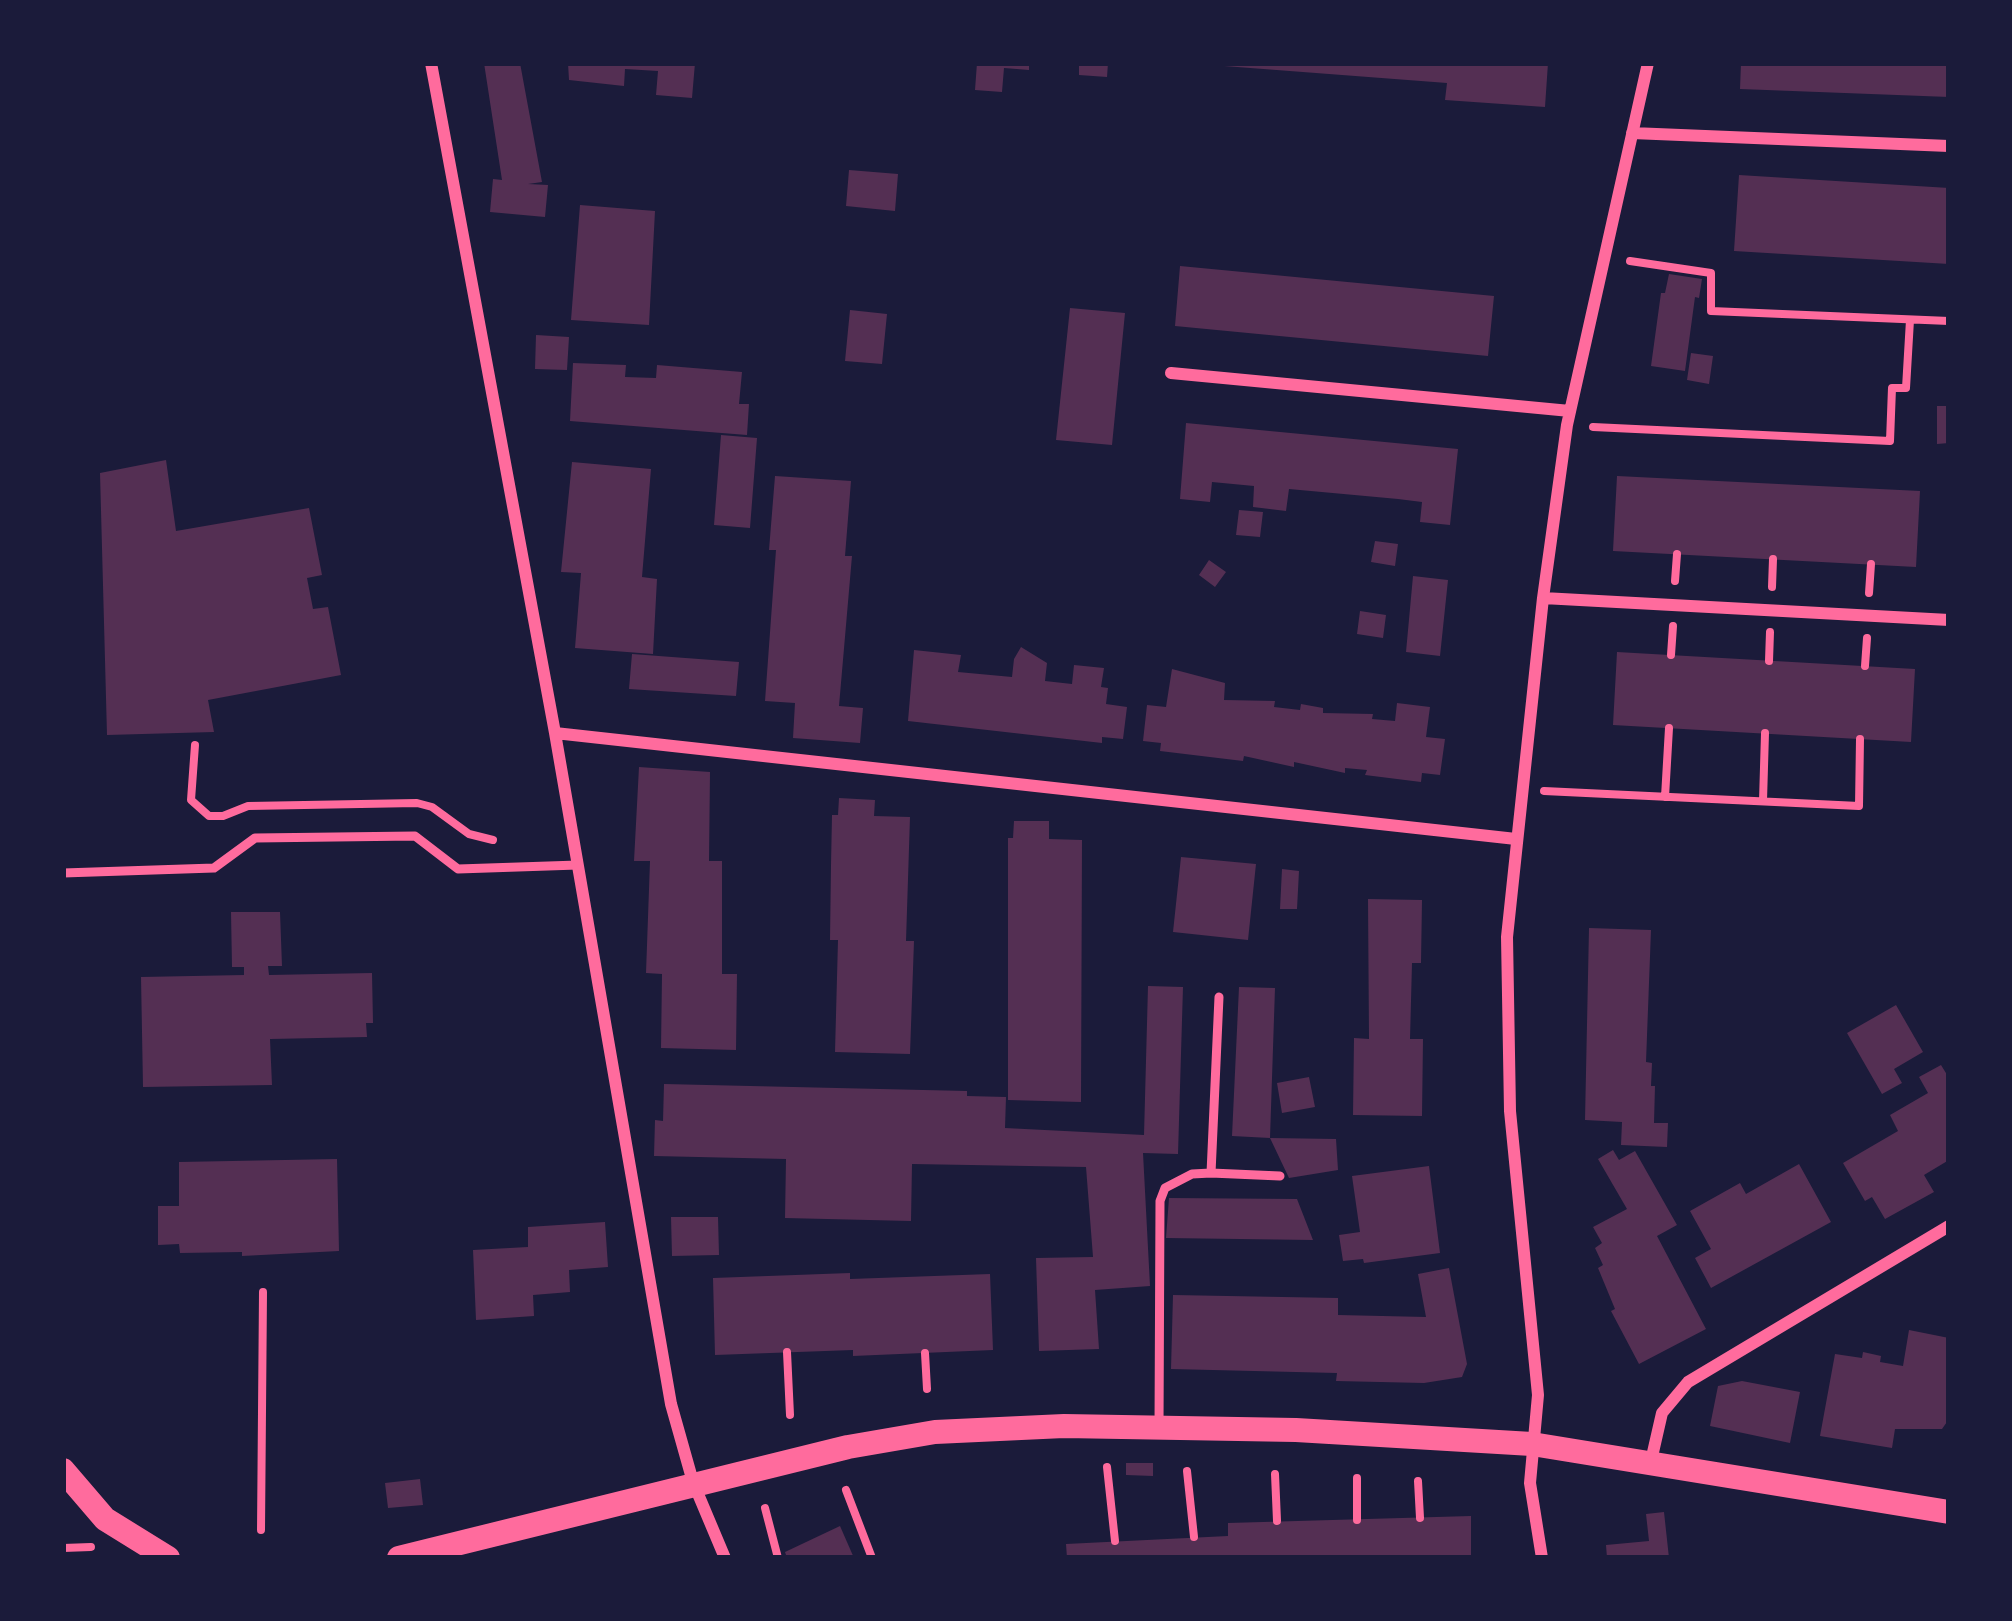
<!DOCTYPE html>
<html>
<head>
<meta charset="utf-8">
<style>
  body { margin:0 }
  #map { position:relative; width:2012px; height:1621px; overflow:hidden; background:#1b1b3a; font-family:Montserrat,sans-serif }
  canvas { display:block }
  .frame { position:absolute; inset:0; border:66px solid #1b1b3a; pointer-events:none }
</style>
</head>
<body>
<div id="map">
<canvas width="2012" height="1621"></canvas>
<div class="frame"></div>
</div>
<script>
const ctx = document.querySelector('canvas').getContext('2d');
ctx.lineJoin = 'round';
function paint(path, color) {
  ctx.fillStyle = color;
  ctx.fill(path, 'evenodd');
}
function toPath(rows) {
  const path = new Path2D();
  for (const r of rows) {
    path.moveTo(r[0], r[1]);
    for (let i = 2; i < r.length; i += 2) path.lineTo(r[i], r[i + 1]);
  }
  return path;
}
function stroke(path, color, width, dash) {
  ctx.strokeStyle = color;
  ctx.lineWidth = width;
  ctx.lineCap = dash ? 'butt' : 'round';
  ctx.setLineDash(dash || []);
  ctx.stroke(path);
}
paint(toPath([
  [484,63,520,63,542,182,528,184,548,185,545,217,490,212,493,179,502,180],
  [568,63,695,63,692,98,656,95,658,71,625,69,624,86,569,80],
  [977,63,1029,63,1029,70,1004,68,1002,92,975,90],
  [1079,63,1108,63,1107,77,1079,75],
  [1224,63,1548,63,1545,107,1445,100,1447,83,1224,66],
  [1741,63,1949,63,1949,97,1740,89],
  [849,170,898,174,895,211,846,206],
  [1739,175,1949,188,1949,264,1734,251],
  [580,205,655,211,649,325,571,320],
  [1180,266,1494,296,1488,356,1175,326],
  [1669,274,1702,279,1699,298,1695,297,1685,371,1651,366,1661,293,1665,293],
  [1070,308,1125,313,1112,445,1056,440],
  [850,310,887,314,882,364,845,361],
  [536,335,569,337,567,370,535,369],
  [1691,353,1713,356,1709,384,1687,380],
  [573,363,626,365,625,377,656,378,657,365,742,372,739,404,749,404,747,435,570,421],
  [1937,406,1949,406,1949,443,1937,444],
  [1186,423,1458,449,1450,525,1420,522,1422,502,1398,499,1289,489,1286,511,1253,507,1254,486,1212,482,1210,502,1180,499],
  [721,435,757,438,750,528,714,525],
  [166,460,176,531,309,508,322,575,307,578,313,609,328,607,341,675,208,700,214,732,107,735,100,473],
  [572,462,651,469,642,577,657,579,653,654,575,648,581,573,561,572],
  [775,476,851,481,845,556,852,556,839,706,863,708,860,743,793,738,795,703,765,701,776,550,769,550],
  [1617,476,1920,491,1916,567,1613,551],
  [1239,510,1263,512,1260,537,1236,535],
  [1375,541,1398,544,1395,566,1371,562],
  [1209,560,1226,572,1215,587,1199,575],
  [1413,576,1448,580,1440,656,1406,652],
  [1360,611,1386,615,1383,638,1357,634],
  [1021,647,1047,663,1045,681,1072,684,1074,665,1104,668,1101,687,1108,688,1106,704,1127,707,1123,739,1102,737,1102,743,908,721,914,650,961,655,958,672,1012,677,1014,659],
  [1617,652,1915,669,1911,742,1613,725],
  [632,654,739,662,736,696,629,689],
  [1172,669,1225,683,1224,700,1275,701,1274,707,1300,710,1301,704,1323,708,1323,713,1373,714,1372,719,1395,721,1397,703,1430,707,1426,737,1445,739,1440,775,1422,773,1421,782,1365,775,1367,770,1345,768,1345,773,1294,762,1294,767,1244,756,1243,761,1160,751,1161,743,1143,741,1147,705,1166,707],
  [639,767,710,772,709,861,722,861,722,974,737,974,736,1050,661,1048,662,974,646,973,650,861,634,861],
  [839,798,875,800,874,816,910,817,906,941,914,941,910,1054,835,1052,838,940,830,940,831,865,832,815,838,815],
  [1014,821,1049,821,1049,839,1082,840,1081,1102,1008,1100,1008,838,1013,838],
  [1181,857,1256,864,1248,940,1173,932],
  [1282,869,1299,871,1297,909,1280,909],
  [1368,899,1422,900,1421,963,1412,963,1410,1039,1423,1039,1422,1116,1353,1115,1354,1038,1369,1039],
  [231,912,280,912,282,966,268,966,269,975,372,973,373,1023,366,1023,367,1037,270,1039,272,1085,143,1087,141,977,244,975,244,967,232,967],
  [1589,928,1651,930,1646,1062,1652,1063,1651,1086,1655,1086,1654,1123,1668,1123,1667,1147,1621,1145,1622,1122,1585,1120],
  [1148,986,1183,987,1178,1154,1143,1153,1150,1286,1095,1290,1099,1349,1039,1351,1036,1258,1093,1257,1086,1167,912,1164,911,1221,785,1218,786,1159,654,1156,655,1120,663,1121,664,1084,967,1091,967,1096,1006,1097,1005,1128,1144,1135],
  [1239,987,1275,988,1270,1138,1232,1136],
  [1896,1005,1923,1052,1894,1069,1902,1083,1882,1094,1847,1033],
  [1941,1065,1949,1078,1949,1160,1924,1175,1934,1192,1885,1219,1872,1197,1865,1201,1843,1163,1898,1131,1890,1115,1928,1093,1919,1077],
  [1309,1077,1315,1107,1282,1113,1277,1083],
  [1270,1138,1336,1139,1338,1170,1289,1178],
  [1613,1150,1619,1160,1635,1151,1677,1225,1657,1236,1706,1329,1639,1364,1611,1311,1615,1309,1598,1268,1603,1265,1595,1248,1602,1243,1593,1227,1627,1209,1598,1159],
  [337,1159,339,1251,242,1256,242,1252,180,1253,179,1244,158,1245,158,1206,179,1206,179,1162],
  [1799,1164,1831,1222,1711,1288,1695,1258,1711,1249,1690,1211,1740,1183,1746,1194],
  [1429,1166,1440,1253,1364,1263,1363,1259,1343,1261,1339,1235,1360,1232,1352,1176],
  [1169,1198,1297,1199,1313,1240,1166,1238],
  [671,1217,718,1217,719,1255,672,1256],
  [605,1222,608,1267,569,1270,570,1292,533,1295,534,1316,476,1320,473,1250,528,1247,528,1227],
  [1449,1268,1467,1364,1462,1377,1424,1383,1336,1381,1337,1373,1171,1369,1173,1295,1338,1298,1338,1315,1426,1317,1418,1274],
  [850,1273,850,1279,990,1274,993,1350,853,1356,853,1350,715,1355,713,1278],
  [1909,1330,1949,1338,1949,1419,1942,1429,1895,1429,1892,1448,1820,1436,1835,1354,1862,1358,1863,1352,1881,1356,1880,1362,1903,1366],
  [1742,1381,1800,1392,1790,1443,1710,1426,1718,1386],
  [1126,1463,1153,1463,1153,1476,1126,1475],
  [420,1479,423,1505,388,1508,385,1483],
  [1664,1512,1669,1558,1607,1558,1606,1545,1649,1541,1646,1514],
  [1471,1516,1471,1558,1067,1558,1066,1544,1228,1536,1228,1523],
  [840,1526,854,1558,787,1558,785,1552]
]), '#542f53');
stroke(toPath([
  [1630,261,1711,273,1711,311,1949,321],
  [1593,427,1890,441,1892,388,1906,388,1910,320],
  [1675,581,1677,554],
  [1772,587,1773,559],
  [1869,593,1871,564],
  [1671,655,1673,626],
  [1769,661,1770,632],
  [1865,666,1867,638],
  [195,745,191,800,209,816,223,816,248,806,417,803,432,807,469,834,493,840],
  [1544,791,1859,806,1860,739],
  [1665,797,1669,728],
  [1763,801,1765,733],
  [787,1352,790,1415],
  [925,1353,927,1389],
  [1107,1467,1115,1541],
  [1187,1471,1194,1537],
  [1275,1474,1277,1521],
  [1418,1481,1420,1518],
  [846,1490,872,1558],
  [765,1508,778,1558],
  [1357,1520,1357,1478],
  [261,1530,263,1292],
  [63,1548,91,1547]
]), '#ff6b9d', 8);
stroke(toPath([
  [63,873,214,868,255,838,415,836,458,869,578,865],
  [1211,1173,1280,1176],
  [1159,1426,1160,1201,1165,1188,1192,1174,1211,1173,1219,997]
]), '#ff6b9d', 9);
stroke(toPath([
  [431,63,555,733,671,1404,693,1482,725,1558],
  [1632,133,1949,146],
  [1171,373,1570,411],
  [1543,598,1949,620],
  [555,733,1516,839],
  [1651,1461,1662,1413,1688,1382,1949,1226],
  [1542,1558,1530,1483,1538,1395,1510,1111,1507,937,1543,598,1567,425,1648,63]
]), '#ff6b9d', 12);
stroke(toPath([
  [63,1470,105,1519,168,1558],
  [399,1558,848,1447,935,1432,1064,1426,1296,1430,1532,1444,1949,1512]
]), '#ff6b9d', 24);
</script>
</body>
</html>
